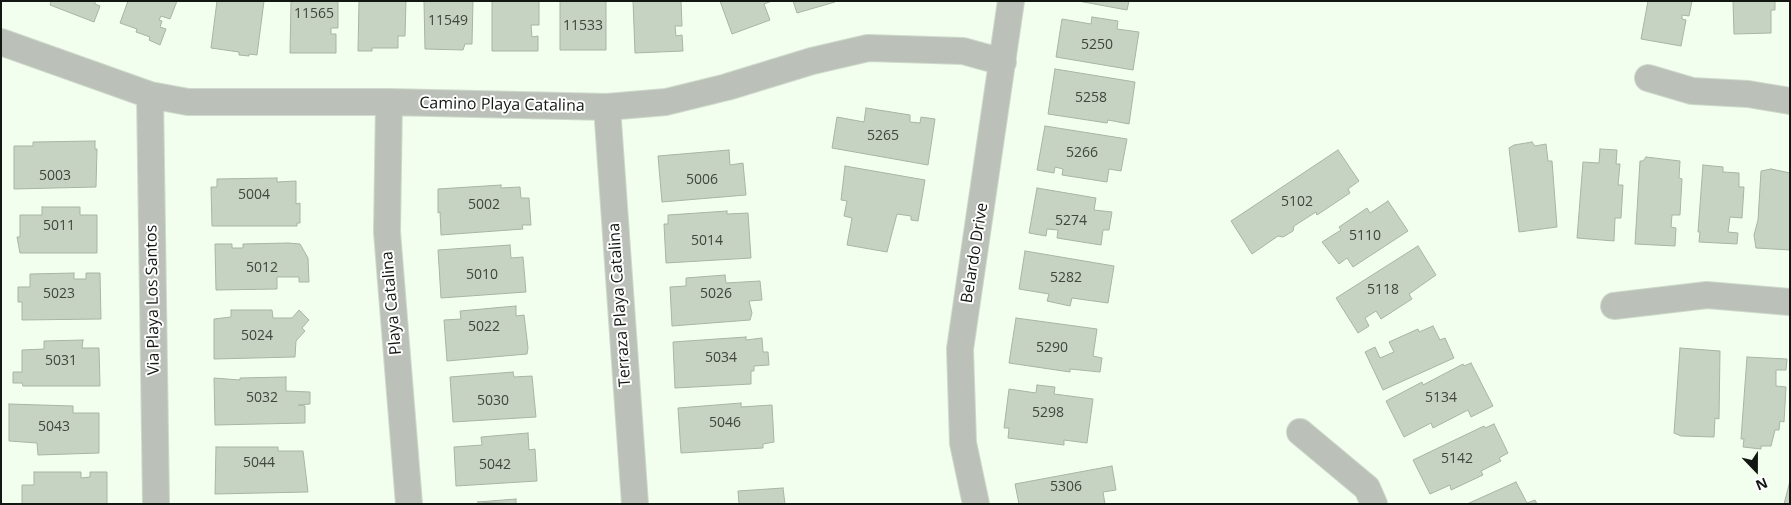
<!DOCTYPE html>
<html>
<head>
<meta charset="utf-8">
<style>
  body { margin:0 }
  #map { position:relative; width:1791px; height:505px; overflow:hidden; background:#f2ffee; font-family:"Open Sans",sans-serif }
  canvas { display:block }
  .frame { position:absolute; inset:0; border:2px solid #131711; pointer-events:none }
  .north { position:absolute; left:1731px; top:445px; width:50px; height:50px; -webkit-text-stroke:4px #fff; paint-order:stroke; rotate:158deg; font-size:14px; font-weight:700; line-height:20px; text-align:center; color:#131711 }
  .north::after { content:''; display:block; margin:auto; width:18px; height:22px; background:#131711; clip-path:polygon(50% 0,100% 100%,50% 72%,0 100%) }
</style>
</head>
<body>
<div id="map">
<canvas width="1791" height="505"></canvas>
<div class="frame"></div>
<div class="north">N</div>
</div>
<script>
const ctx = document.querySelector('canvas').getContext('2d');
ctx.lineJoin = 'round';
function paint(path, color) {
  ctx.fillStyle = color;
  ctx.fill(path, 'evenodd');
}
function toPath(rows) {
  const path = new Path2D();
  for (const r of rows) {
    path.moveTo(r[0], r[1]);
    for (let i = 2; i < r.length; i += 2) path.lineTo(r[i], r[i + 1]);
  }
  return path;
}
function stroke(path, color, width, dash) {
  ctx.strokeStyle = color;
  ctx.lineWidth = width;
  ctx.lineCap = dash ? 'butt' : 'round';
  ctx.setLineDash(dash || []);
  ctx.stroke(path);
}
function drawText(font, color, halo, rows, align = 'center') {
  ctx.font = font + ' "Open Sans",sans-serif';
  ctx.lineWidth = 4;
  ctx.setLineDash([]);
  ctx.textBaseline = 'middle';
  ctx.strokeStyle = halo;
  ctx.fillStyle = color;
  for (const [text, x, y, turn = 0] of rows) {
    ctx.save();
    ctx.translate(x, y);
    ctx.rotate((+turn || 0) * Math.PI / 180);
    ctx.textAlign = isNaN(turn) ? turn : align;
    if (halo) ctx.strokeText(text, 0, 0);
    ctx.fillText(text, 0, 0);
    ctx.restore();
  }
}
const building = toPath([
  [51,1,95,1,95,4,100,6,94,22,50,5,51,1],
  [128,1,177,1,170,19,161,16,159,20,162,21,160,27,166,29,160,45,149,40,150,37,136,32,137,29,120,23,128,1],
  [217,1,264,1,257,55,249,54,249,56,239,55,239,52,211,48,217,1],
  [291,1,338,1,338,28,331,28,331,34,336,34,336,53,290,53,291,1],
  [359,1,406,1,405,36,398,36,398,48,372,48,372,51,358,51,359,1],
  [424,1,473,1,472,44,465,44,463,50,425,49,424,1],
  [492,1,539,1,539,25,531,25,532,37,538,36,538,51,492,51,492,1],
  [560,1,606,1,606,50,560,50,560,1],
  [633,1,681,1,682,26,675,26,676,36,682,35,683,51,635,53,633,1],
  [720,1,772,1,764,4,770,20,732,34,720,1],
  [793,1,834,1,835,2,797,13,793,1],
  [1078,1,1129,1,1127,10,1078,1],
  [1648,1,1692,1,1689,16,1682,15,1682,19,1686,20,1681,46,1641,39,1648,1],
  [1733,1,1775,1,1775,10,1771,10,1771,33,1734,34,1733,1],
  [1092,17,1118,21,1117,29,1139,32,1133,70,1056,57,1062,19,1091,24,1092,17],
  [1055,69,1135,82,1129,124,1108,120,1107,123,1048,114,1055,69],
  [866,108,910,115,910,122,920,123,921,117,935,119,928,165,832,148,837,117,864,122,866,108],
  [1045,126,1127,139,1121,171,1109,169,1107,182,1062,175,1063,169,1055,167,1054,173,1037,170,1045,126],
  [95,141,95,149,97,149,96,187,14,189,14,146,33,146,33,142,95,141],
  [1532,142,1535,146,1546,144,1548,161,1552,161,1557,227,1519,232,1509,148,1514,145,1532,142],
  [1600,149,1617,150,1616,164,1620,164,1618,185,1623,185,1621,218,1615,218,1614,241,1577,238,1583,162,1599,163,1600,149],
  [729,150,730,165,743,163,746,195,662,202,658,156,729,150],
  [1338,150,1359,181,1348,189,1350,193,1317,215,1316,212,1294,226,1293,231,1283,237,1278,236,1252,254,1231,221,1338,150],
  [1646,157,1680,161,1679,178,1682,179,1680,215,1672,215,1671,227,1676,228,1675,246,1635,244,1640,161,1643,161,1646,157],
  [1703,165,1723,167,1723,172,1739,173,1739,187,1744,187,1742,218,1730,217,1728,232,1738,233,1737,244,1699,242,1700,232,1698,232,1703,165],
  [845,166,925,180,918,221,911,220,911,216,897,214,887,252,847,245,852,218,844,216,847,201,841,200,845,166],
  [1771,169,1790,173,1790,250,1756,248,1754,235,1758,220,1761,171,1771,169],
  [277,178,277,182,296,181,296,204,300,203,300,223,297,223,297,226,212,226,211,187,217,187,217,179,277,178],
  [501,185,501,188,520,187,521,198,529,198,531,225,522,225,523,229,441,235,440,212,438,213,438,189,501,185],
  [1037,188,1096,198,1094,210,1112,212,1109,230,1103,230,1101,245,1057,238,1058,230,1047,229,1046,236,1029,233,1037,188],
  [1388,201,1408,231,1353,267,1347,258,1339,264,1322,242,1341,230,1339,227,1367,208,1370,213,1388,201],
  [42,207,80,207,80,215,97,215,97,253,20,253,17,237,20,237,20,215,42,215,42,207],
  [727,211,727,214,748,213,751,258,666,263,664,224,668,224,668,215,727,211],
  [288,243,300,244,308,258,309,282,299,282,299,277,277,277,277,289,216,290,215,244,232,244,232,248,243,248,243,244,288,243],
  [510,245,511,258,523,257,526,292,441,298,438,250,510,245],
  [1418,246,1436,275,1409,294,1412,299,1381,319,1376,311,1365,318,1369,326,1358,333,1336,298,1418,246],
  [1025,251,1114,266,1108,303,1072,298,1070,306,1047,301,1049,294,1019,289,1025,251],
  [74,273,74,279,86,279,86,273,100,273,101,319,22,320,22,302,18,302,18,287,30,287,30,274,74,273],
  [725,275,726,283,760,281,762,300,749,301,752,313,750,320,672,326,670,287,686,286,686,278,725,275],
  [516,306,516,316,524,315,528,348,527,354,447,361,444,320,461,319,460,311,516,306],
  [231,310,272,310,273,318,292,318,299,310,309,320,302,328,305,331,296,341,295,357,214,359,214,319,231,317,231,310],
  [1016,318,1097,329,1093,356,1102,358,1100,372,1070,369,1070,372,1009,363,1016,318],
  [1433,326,1440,340,1445,338,1454,358,1383,390,1365,352,1375,347,1380,358,1394,352,1389,342,1418,329,1419,332,1433,326],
  [746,337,746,340,762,338,763,352,768,352,769,365,754,366,754,371,751,371,751,384,675,388,673,342,746,337],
  [83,340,82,348,99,348,100,386,23,386,22,383,13,383,13,372,22,372,22,350,44,349,44,341,83,340],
  [1680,348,1720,351,1719,419,1715,418,1714,437,1681,436,1674,433,1680,348],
  [1747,357,1787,359,1786,370,1776,370,1776,386,1786,387,1784,422,1780,421,1779,430,1775,430,1771,446,1761,446,1761,449,1743,447,1744,439,1741,439,1747,357],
  [1471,363,1493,406,1471,417,1468,410,1433,428,1431,423,1404,437,1386,401,1422,382,1423,385,1463,364,1464,366,1471,363],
  [513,372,514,377,532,376,536,417,453,422,450,377,513,372],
  [286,377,286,391,310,392,310,404,298,405,305,406,305,423,215,425,214,378,240,380,240,378,286,377],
  [1037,385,1055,387,1054,394,1093,399,1087,443,1064,440,1064,445,1008,438,1009,428,1004,428,1009,389,1036,393,1037,385],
  [741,403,741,407,772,405,774,442,763,444,763,448,681,453,678,408,741,403],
  [9,404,73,406,73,413,99,413,99,453,38,455,37,443,9,441,9,404],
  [1494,424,1508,453,1499,458,1501,461,1481,471,1483,475,1451,490,1450,485,1430,494,1413,460,1484,426,1485,428,1494,424],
  [528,433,529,450,535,449,537,481,456,486,454,447,482,445,481,437,528,433],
  [216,447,278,447,278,451,303,451,308,492,215,494,216,447],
  [1112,466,1116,490,1103,492,1105,504,1019,504,1015,484,1112,466],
  [34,472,81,472,81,478,90,477,90,472,107,472,107,504,22,504,22,485,34,485,34,472],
  [1790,481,1790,504,1784,504,1790,481],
  [1516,482,1527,503,1535,500,1537,504,1467,504,1516,482],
  [783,488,785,504,739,504,738,491,783,488],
  [516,499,516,504,477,502,516,499]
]);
paint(building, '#c6d2c2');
stroke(building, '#a8b4a5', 1);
const street = toPath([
  [1,42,150,95,188,102,389,102,607,107,666,102,727,87,812,61,868,48,963,51,1003,62],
  [1648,78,1692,91,1748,94,1790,101],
  [150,95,156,504],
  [389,102,387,232,409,504],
  [607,107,635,504],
  [1614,306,1707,295,1790,302],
  [1300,432,1367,488,1374,504],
  [976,504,963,443,960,349,1011,1]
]);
stroke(street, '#cedacb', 28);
stroke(street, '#bbc0b9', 26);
drawText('14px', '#40463d', null, [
  ["11565",314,14],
  ["11549",448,21],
  ["11533",583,26],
  ["5250",1097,45],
  ["5258",1091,98],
  ["5265",883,136],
  ["5266",1082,153],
  ["5003",55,176],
  ["5006",702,180],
  ["5004",254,195],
  ["5102",1297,202],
  ["5002",484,205],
  ["5274",1071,221],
  ["5011",59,226],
  ["5110",1365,236],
  ["5014",707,241],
  ["5012",262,268],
  ["5010",482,275],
  ["5282",1066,278],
  ["5118",1383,290],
  ["5023",59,294],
  ["5026",716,294],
  ["5022",484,327],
  ["5024",257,336],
  ["5290",1052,348],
  ["5034",721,358],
  ["5031",61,361],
  ["5032",262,398],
  ["5134",1441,398],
  ["5030",493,401],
  ["5298",1048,413],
  ["5046",725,423],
  ["5043",54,427],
  ["5142",1457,459],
  ["5044",259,463],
  ["5042",495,465],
  ["5306",1066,487]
]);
drawText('16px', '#131711', '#fff', [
  ["Camino Playa Catalina",502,105,1],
  ["Belardo Drive",975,253,-81],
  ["Via Playa Los Santos",153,300,-91],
  ["Playa Catalina",392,303,-95],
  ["Terraza Playa Catalina",620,305,-94]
]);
</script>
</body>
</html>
